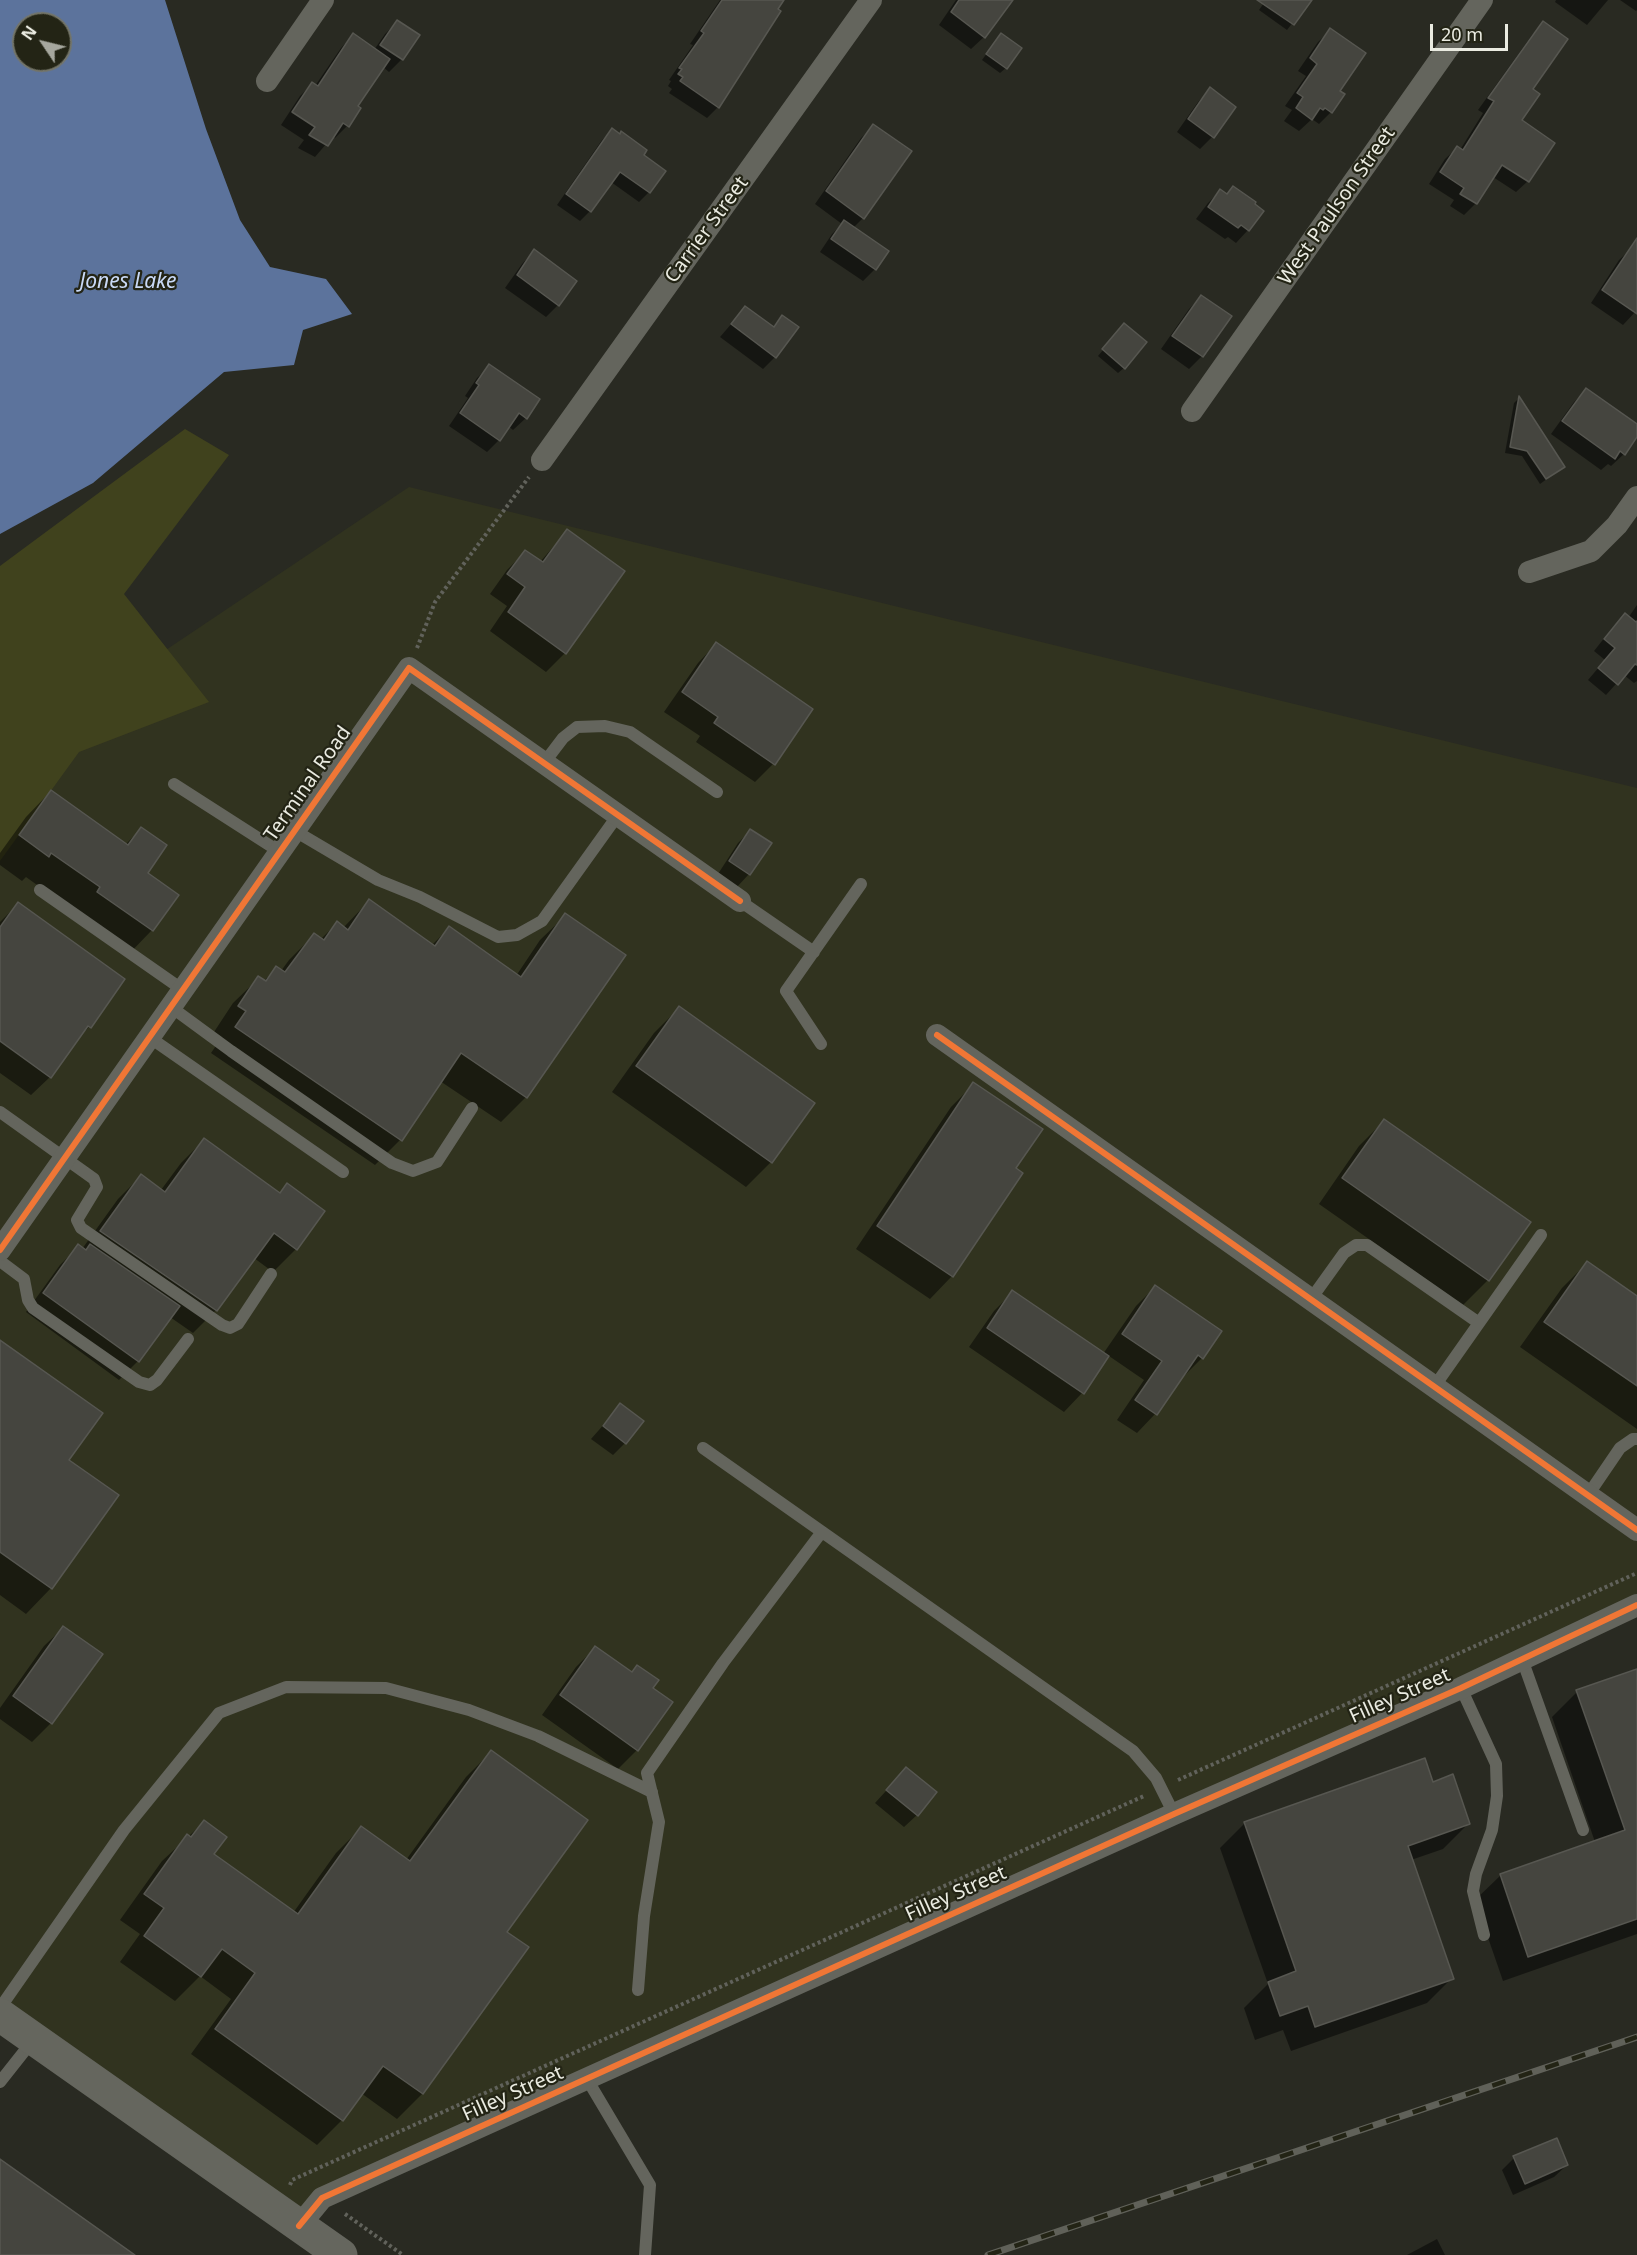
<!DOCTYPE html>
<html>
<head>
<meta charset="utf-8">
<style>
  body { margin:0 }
  #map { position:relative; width:1637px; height:2255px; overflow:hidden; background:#292a22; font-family:"Noto Sans",sans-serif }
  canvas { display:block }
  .north { position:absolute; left:12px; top:12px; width:60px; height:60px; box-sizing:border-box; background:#232415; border:2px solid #737467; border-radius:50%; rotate:305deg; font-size:16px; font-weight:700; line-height:24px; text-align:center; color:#eaebe1 }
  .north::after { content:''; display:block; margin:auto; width:21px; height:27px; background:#a6a79e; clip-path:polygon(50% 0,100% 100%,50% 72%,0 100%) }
  .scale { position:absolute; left:1430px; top:24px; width:78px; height:27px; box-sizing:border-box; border:3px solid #eaebe1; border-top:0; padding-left:8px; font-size:18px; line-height:21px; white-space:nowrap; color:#eaebe1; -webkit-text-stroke:4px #232415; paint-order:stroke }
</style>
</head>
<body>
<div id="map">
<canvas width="1637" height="2255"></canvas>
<div class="north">N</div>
<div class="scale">20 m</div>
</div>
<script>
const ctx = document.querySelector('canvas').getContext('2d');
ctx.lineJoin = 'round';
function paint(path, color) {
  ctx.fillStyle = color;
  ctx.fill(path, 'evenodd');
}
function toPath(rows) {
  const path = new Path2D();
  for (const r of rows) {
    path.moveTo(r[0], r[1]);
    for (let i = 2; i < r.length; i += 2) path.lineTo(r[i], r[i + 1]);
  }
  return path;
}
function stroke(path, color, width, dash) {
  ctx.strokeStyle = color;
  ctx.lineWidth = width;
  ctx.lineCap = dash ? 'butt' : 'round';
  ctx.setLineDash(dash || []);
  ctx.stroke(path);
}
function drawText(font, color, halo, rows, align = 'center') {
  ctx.font = font + ' "Noto Sans",sans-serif';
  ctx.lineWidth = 4.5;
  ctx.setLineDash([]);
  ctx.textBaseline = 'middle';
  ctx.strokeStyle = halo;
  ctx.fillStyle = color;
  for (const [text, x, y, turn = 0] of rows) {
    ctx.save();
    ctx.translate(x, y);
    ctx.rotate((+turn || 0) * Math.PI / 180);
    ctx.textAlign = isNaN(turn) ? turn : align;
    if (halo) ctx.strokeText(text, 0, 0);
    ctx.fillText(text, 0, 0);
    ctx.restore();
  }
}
paint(toPath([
  [409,487,1637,788,1637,1605,322,2198,299,2226,0,2011,0,781,33,739]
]), '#31331f');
paint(toPath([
  [185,429,229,455,124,594,209,702,79,752,0,861,0,566]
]), '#40421d');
paint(toPath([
  [0,0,165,0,206,129,240,220,270,267,326,279,352,314,303,330,294,365,224,372,93,483,0,534],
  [24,24,60,24,60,60,24,60]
]), '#5c739c');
paint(toPath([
  [720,0,782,0,733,83,735,84,718,107,707,118,669,93,672,89,668,86,671,81,669,80,693,45,690,44],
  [956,0,1011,0,984,37,971,49,939,25],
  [1266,0,1310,0,1287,30,1259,10],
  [1556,0,1608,0,1587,25,1555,2],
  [1620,0,1637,0,1637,10,1636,11],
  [397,22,418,36,402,59,389,72,383,67,356,106,347,126,335,138,333,136,315,157,298,148,304,140,281,125,300,96,312,84,315,86,341,48,353,35,374,50,385,34],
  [1543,23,1531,90,1520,120,1528,181,1516,192,1493,177,1476,203,1464,215,1450,206,1454,200,1429,184,1445,159,1457,148,1460,150,1483,113,1478,110,1532,35],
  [1331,30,1338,91,1331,112,1319,124,1312,119,1299,131,1284,121,1292,110,1285,106,1306,76,1298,71,1318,42],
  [996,41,1006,68,1000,73,982,60],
  [1210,89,1212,137,1200,149,1177,132,1198,102],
  [874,126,863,218,853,228,875,269,863,281,820,252,832,234,842,224,815,204,861,138],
  [612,130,641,155,649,192,639,202,611,182,590,211,580,221,557,205,602,140],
  [1233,188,1248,230,1236,243,1228,237,1225,239,1196,219,1208,203,1220,191,1226,195],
  [1632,248,1637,252,1637,310,1623,325,1591,303,1619,260],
  [534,251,558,305,546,317,505,288,522,264],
  [1201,297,1229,317,1202,356,1189,369,1161,349,1189,309],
  [745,308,772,328,782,317,775,357,763,369,720,337],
  [1119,331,1124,368,1118,373,1098,356],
  [490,366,526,418,513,430,508,426,499,440,487,452,449,426,468,398,465,396,477,378],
  [1586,390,1624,454,1611,466,1608,464,1601,470,1551,434,1574,402],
  [1519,398,1563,467,1540,484,1522,456,1505,453,1514,403],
  [567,531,565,653,546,672,490,631,507,606,490,594,507,570,525,552,540,562],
  [1637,605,1637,681,1634,683,1624,675,1606,695,1588,680,1605,660,1594,651,1613,627,1625,615,1628,618],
  [716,644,773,764,755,782,696,742,700,736,664,712,698,663],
  [51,791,125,845,141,829,145,873,177,895,152,930,127,956,76,913,26,877,22,881,0,865,0,853,26,817],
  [750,831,749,874,737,887,718,874,738,843],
  [369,901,432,945,449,928,516,976,540,940,566,915,624,955,526,1097,501,1122,440,1081,400,1140,375,1165,211,1053,222,1037,214,1032,233,1003,259,978,264,981,276,968,281,971,289,960,314,935,321,939,337,923,343,928],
  [18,904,89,1027,75,1041,50,1077,31,1095,0,1073,0,922],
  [679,1008,771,1162,746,1187,612,1092,654,1033],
  [974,1084,1014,1169,952,1276,930,1299,856,1249,951,1107],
  [1384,1121,1488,1280,1463,1305,1319,1204,1359,1146],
  [204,1140,279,1194,287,1185,296,1249,273,1272,254,1258,216,1310,193,1333,170,1317,138,1361,119,1380,26,1312,60,1265,79,1246,82,1249,118,1199,141,1176,161,1190,181,1163],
  [1587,1263,1637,1298,1637,1429,1520,1347,1562,1288],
  [1155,1287,1202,1358,1183,1377,1182,1376,1155,1414,1137,1433,1117,1420,1144,1380,1109,1356,1082,1393,1064,1412,969,1347,994,1311,1013,1292,1103,1354,1136,1306],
  [0,1354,67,1460,51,1588,26,1614,0,1595],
  [621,1405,625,1443,613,1455,591,1439],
  [63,1628,51,1723,32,1742,0,1719,0,1708,44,1646],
  [595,1648,651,1688,637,1750,618,1769,542,1715,576,1667],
  [1637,1671,1637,1934,1503,1981,1475,1900,1501,1875,1595,1842,1552,1717,1577,1692],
  [491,1752,505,1932,527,1947,422,2094,397,2119,361,2093,342,2120,317,2145,191,2054,231,1999,200,1976,175,2001,120,1962,140,1934,120,1920,162,1861,204,1822,212,1855,293,1913,336,1853,361,1828,406,1860,466,1777],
  [906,1769,917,1815,904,1827,875,1803],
  [1433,1783,1468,1824,1443,1849,1411,1860,1452,1978,1427,2003,1291,2051,1283,2030,1255,2040,1244,2008,1268,1984,1220,1848,1245,1823],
  [1514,2158,1567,2165,1554,2177,1513,2195,1502,2170],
  [1437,2239,1445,2255,1407,2255]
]), '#0007');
const building = toPath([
  [722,0,784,0,778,9,781,11,719,108,680,81,683,77,678,74,682,69,679,68,704,33,701,31,722,0],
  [959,0,1013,0,985,38,951,12,959,0],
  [1257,0,1312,0,1294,25,1257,0],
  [397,20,420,35,403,60,380,45,397,20],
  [1543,21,1568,39,1533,89,1540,94,1522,120,1555,143,1529,182,1502,165,1477,204,1460,194,1464,188,1440,172,1457,146,1463,150,1494,101,1488,98,1543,21],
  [1330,28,1366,53,1340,91,1345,94,1332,113,1325,108,1323,110,1320,108,1312,120,1296,108,1303,97,1297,93,1317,64,1310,58,1330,28],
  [353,33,390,59,358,106,361,108,349,127,343,123,328,146,309,135,315,127,292,112,312,82,318,86,353,33],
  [1001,33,1022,48,1007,69,986,54,1001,33],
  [1210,87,1236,107,1214,138,1188,119,1210,87],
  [873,124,912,151,864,219,826,191,873,124],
  [612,128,620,134,621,131,647,150,644,155,666,171,650,193,620,172,591,212,566,194,612,128],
  [1233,186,1256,202,1255,204,1264,211,1249,231,1241,225,1238,228,1208,207,1220,189,1227,194,1233,186],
  [844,220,889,251,876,270,831,239,844,220],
  [1637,238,1637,314,1602,290,1637,238],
  [534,249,577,281,559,306,517,275,534,249],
  [1201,295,1232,316,1203,357,1172,336,1201,295],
  [745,306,774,327,782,315,799,327,776,358,731,324,745,306],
  [1124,323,1147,342,1125,369,1102,349,1124,323],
  [489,364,540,399,527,419,519,413,500,441,460,413,479,385,476,383,489,364],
  [1586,388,1637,424,1637,437,1625,455,1620,451,1615,459,1562,421,1586,388],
  [1519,396,1565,467,1546,479,1527,451,1510,447,1519,396],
  [567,529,625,571,566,654,508,612,525,587,507,574,525,550,543,562,567,529],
  [1625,613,1636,622,1637,621,1637,665,1635,664,1618,685,1598,668,1615,648,1604,639,1625,613],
  [716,642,813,709,775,765,714,723,718,717,682,692,716,642],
  [51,790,128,845,141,827,167,845,148,873,179,895,153,931,97,892,100,887,51,853,49,857,19,835,51,790],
  [750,829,772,843,750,875,729,861,750,829],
  [369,899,435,946,449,926,521,977,565,913,626,955,527,1098,461,1053,402,1141,235,1027,246,1011,238,1006,258,976,266,981,276,966,285,972,314,933,324,940,337,921,348,930,369,899],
  [18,902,125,979,91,1028,88,1026,51,1078,0,1041,0,927,18,902],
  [679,1006,815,1103,772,1163,636,1066,679,1006],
  [973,1082,1043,1129,1016,1168,1023,1173,953,1277,877,1226,973,1082],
  [1384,1119,1531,1222,1489,1281,1342,1178,1384,1119],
  [204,1138,280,1193,287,1183,325,1211,297,1250,274,1233,217,1311,100,1231,141,1174,165,1192,204,1138],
  [78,1244,86,1250,90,1244,180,1306,139,1362,43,1293,78,1244],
  [1587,1261,1637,1296,1637,1386,1544,1322,1587,1261],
  [1155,1285,1222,1331,1203,1359,1198,1355,1157,1415,1135,1400,1162,1361,1122,1334,1155,1285],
  [1012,1290,1109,1356,1084,1394,987,1328,1012,1290],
  [0,1340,103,1413,69,1460,119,1495,52,1589,0,1552,0,1340],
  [620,1403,644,1421,626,1444,603,1426,620,1403],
  [63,1626,103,1654,52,1724,13,1696,63,1626],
  [595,1646,632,1672,637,1665,659,1680,653,1688,673,1702,638,1751,560,1695,595,1646],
  [1637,1669,1637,1919,1528,1957,1500,1874,1625,1830,1576,1690,1637,1669],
  [491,1750,588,1820,507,1932,529,1947,423,2094,383,2066,343,2121,215,2029,255,1973,222,1949,201,1977,144,1936,164,1908,144,1894,187,1834,191,1837,204,1820,227,1837,214,1854,298,1914,361,1826,410,1861,491,1750],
  [1425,1758,1433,1782,1453,1774,1470,1824,1408,1846,1454,1979,1315,2027,1308,2006,1280,2016,1268,1982,1296,1971,1244,1822,1425,1758],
  [906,1767,937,1792,918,1816,886,1790,906,1767],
  [1557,2138,1568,2165,1525,2184,1513,2156,1557,2138],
  [0,2159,135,2255,0,2255,0,2159]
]);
paint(building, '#45453f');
stroke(building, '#575751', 1.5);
stroke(toPath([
  [417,648,435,602,529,477],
  [1178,1780,1637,1573],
  [290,2185,292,2180,1144,1796],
  [345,2214,403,2255]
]), '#61625b', 4, [3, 3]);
stroke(toPath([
  [544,763,563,738,577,727,605,726,630,732,717,792],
  [174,784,280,852],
  [295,831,378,880,420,897,498,937,517,935,542,921,618,815],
  [40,890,183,990],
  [740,901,814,952],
  [171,1007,231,1051,392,1163,413,1171,437,1162,472,1108],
  [149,1037,343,1172],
  [821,1044,786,991,861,884],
  [0,1112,94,1179,97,1187,77,1220,81,1228,222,1325,230,1328,238,1324,271,1274],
  [0,1261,24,1279,28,1300,33,1308,139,1382,150,1385,157,1380,188,1339],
  [1311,1299,1344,1253,1356,1245,1367,1245,1479,1323],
  [1434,1387,1541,1235],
  [703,1448,1133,1751,1156,1778,1174,1814],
  [1588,1495,1620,1448,1633,1439,1637,1439],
  [1522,1659,1583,1830],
  [1461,1688,1496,1764,1497,1796,1492,1830,1476,1874,1473,1891,1484,1935],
  [638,1990,644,1916,659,1822,647,1773,723,1663,821,1533],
  [0,2008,124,1830,219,1713,286,1687,386,1688,469,1710,538,1736,652,1792],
  [587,2079,650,2185,645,2255],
  [0,2082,34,2039]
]), '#64655d', 12);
stroke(toPath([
  [267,81,323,0],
  [1192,411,1482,0],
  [542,460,871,0],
  [1529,572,1591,551,1617,525,1637,497],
  [937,1035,1637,1530],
  [0,1250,409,668,740,901],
  [299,2226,322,2198,1174,1814,1461,1688,1637,1605]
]), '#64655d', 22);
stroke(toPath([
  [0,2015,341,2255]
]), '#65665e', 33);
const rail = toPath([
  [988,2255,1637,2037]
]);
stroke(rail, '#606159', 7);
stroke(rail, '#232415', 4.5, [14]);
stroke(toPath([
  [937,1035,1637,1530],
  [0,1250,409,668,740,901],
  [299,2226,322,2198,1174,1814,1461,1688,1637,1605]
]), '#f07635', 6);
drawText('20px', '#eaebe1', '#232415', [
  ["West Paulson Street",1337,206,-55],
  ["Carrier Street",707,230,-54],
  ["Terminal Road",308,784,-55],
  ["Filley Street",1400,1696,-24],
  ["Filley Street",956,1894,-24],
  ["Filley Street",513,2094,-24]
]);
drawText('italic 21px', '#c9d9f6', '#232415', [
  ["Jones Lake",128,282]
]);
</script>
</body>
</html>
